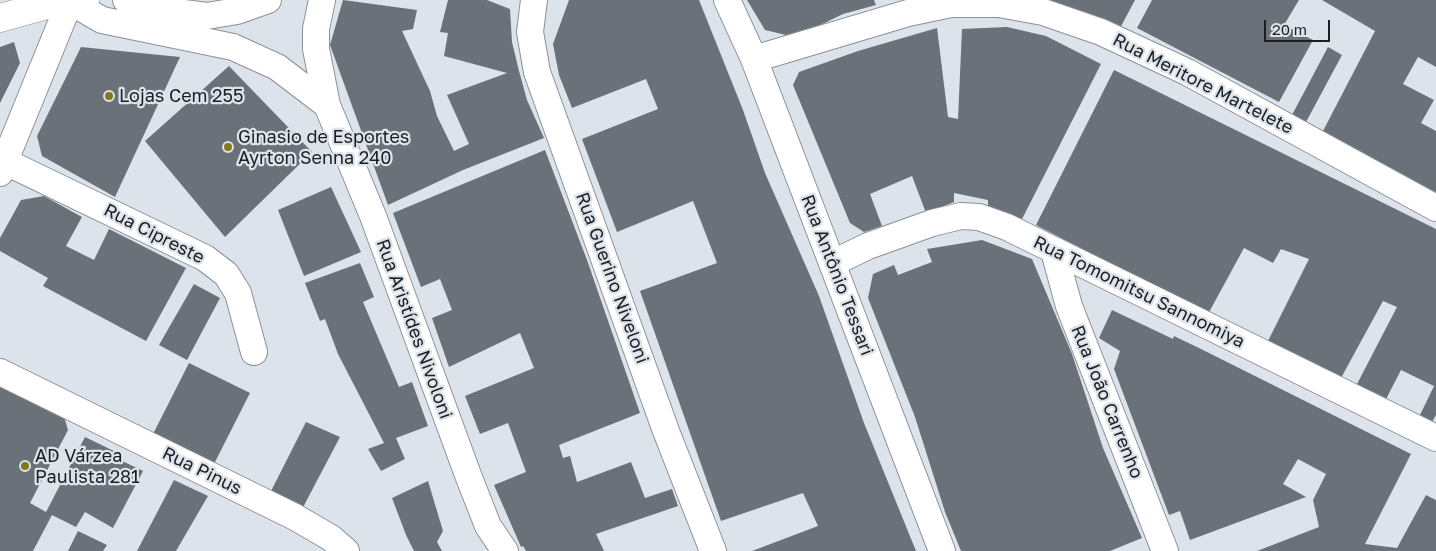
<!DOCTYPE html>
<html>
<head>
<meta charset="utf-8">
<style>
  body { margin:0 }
  #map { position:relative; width:1436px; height:551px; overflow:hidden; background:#dce3eb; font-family:"Golos Text",sans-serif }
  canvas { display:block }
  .scale { position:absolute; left:1264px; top:20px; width:66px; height:22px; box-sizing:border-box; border:2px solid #1c1e21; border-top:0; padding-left:6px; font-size:15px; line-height:18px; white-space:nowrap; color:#1c1e21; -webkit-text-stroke:4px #dce3eb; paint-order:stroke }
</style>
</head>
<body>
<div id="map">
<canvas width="1436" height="551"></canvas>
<div class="scale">20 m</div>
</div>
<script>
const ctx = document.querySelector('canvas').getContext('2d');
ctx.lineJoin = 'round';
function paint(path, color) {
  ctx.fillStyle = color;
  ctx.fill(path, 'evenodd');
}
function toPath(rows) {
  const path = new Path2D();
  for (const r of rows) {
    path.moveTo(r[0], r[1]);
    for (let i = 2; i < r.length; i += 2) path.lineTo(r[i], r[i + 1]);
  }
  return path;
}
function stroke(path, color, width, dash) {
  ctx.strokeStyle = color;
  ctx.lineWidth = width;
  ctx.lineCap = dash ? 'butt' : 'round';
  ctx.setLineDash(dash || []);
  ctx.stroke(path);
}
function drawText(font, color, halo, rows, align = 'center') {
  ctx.font = font + ' "Golos Text",sans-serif';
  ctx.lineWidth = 4.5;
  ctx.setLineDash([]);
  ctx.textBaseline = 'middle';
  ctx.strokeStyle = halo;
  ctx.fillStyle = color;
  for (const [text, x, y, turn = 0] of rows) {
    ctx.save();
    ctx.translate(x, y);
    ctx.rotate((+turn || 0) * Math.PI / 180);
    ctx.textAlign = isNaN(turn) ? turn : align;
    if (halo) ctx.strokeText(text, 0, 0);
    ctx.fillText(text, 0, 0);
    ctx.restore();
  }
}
paint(toPath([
  [343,0,417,10,413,29,402,31,430,91,437,116,454,151,469,144,447,95,507,73,444,56,448,33,440,32,448,0,487,0,510,9,512,42,519,71,527,100,544,138,463,170,388,205,330,45],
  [569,0,699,0,743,110,765,173,819,296,864,423,916,551,752,551,818,526,803,493,721,521,640,291,717,263,693,201,617,232,582,139,658,109,646,79,572,108,559,75,553,44],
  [747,0,874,0,876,5,843,14,812,29,786,35,765,30],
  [1035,0,1135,0,1119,30],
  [1152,0,1299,0,1284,25,1313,40,1279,102,1137,28],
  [1322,0,1436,0,1436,67,1418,57,1403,84,1434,100,1421,123,1436,131,1436,192,1420,186,1323,131,1375,31],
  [1007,27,1046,36,1101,64,1022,219,988,207,988,200,954,193,954,202,926,213,912,176,870,194,882,226,864,232,850,223,793,85,799,72,858,51,937,28,948,117,958,119,962,29],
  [14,42,20,63,0,103,0,47],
  [81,47,180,57,115,197,42,156,37,136],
  [1328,47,1342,55,1306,122,1292,115],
  [229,66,312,152,225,237,145,141],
  [1114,70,1436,229,1436,415,1431,424,1419,417,1434,386,1401,370,1385,401,1356,386,1397,307,1383,301,1341,378,1268,341,1309,259,1281,249,1273,263,1244,248,1208,314,1036,225],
  [545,150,587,260,640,413,559,445,563,458,570,456,577,482,631,462,645,498,672,489,678,506,596,534,604,551,526,551,523,546,521,547,494,485,526,472,508,423,480,434,465,396,534,368,520,333,449,367,432,318,452,310,440,279,421,287,393,213],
  [331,187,361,252,304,276,278,210],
  [44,196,82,217,66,246,94,260,109,229,186,268,146,341,43,286,48,278,0,251,0,238,21,200],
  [982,240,1032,259,1072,354,1103,448,1142,538,1110,551,961,551,945,512,915,417,868,298,873,274,894,265,898,275,932,262,927,249],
  [360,263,374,297,363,302,399,387,412,382,428,426,396,438,405,459,381,471,368,449,384,443,338,354,325,319,320,321,305,283],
  [194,284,220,298,187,360,159,345],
  [1112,310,1173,339,1174,336,1201,349,1411,454,1365,544,1397,548,1426,495,1436,500,1436,551,1257,551,1319,527,1313,500,1326,474,1298,459,1283,484,1306,497,1190,540,1180,511,1169,515,1114,369,1120,351,1099,338],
  [189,363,250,393,214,464,152,436],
  [0,381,62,410,68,430,30,503,46,512,85,437,116,452,114,457,143,471,113,528,85,512,76,527,52,515,33,551,0,551],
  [306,422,340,437,300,513,268,497],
  [174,480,208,496,176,551,137,551],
  [428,481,443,531,437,542,442,551,414,551,406,535,392,498],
  [78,531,107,545,103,551,68,551]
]), '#6b7179');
const street = toPath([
  [126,0,146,8,207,16,237,11,268,0],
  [322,0,316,29,316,49,327,105,373,216,468,475,488,526,505,551],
  [534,0,530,32,537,72,666,431,713,551],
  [727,0,754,59,942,551],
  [76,5,102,20,233,47,277,67,327,105],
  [754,59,908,13,951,4,999,4,1043,12,1101,32,1187,72,1436,208],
  [6,162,205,258,226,274,238,293,254,352],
  [0,173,68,6],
  [1054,251,1069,306,1165,551],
  [833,263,868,246,932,223,961,216,979,217,1007,227,1436,438],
  [0,372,295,517,331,538,346,551]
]);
const secondary = toPath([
  [35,0,58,7,76,5,85,0],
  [0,18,47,5]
]);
stroke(street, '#8b9199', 28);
stroke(secondary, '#8b9199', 29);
stroke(street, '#fff', 26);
stroke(secondary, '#fff', 28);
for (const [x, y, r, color] of [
  [109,96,5,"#81791e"],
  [228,147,5,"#81791e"],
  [25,466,5,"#81791e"]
]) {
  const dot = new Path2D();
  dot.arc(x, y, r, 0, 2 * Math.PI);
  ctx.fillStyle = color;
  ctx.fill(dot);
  stroke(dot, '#dce3eb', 2);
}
drawText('18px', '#1c1e21', '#dce3eb', [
  ["Rua Meritore Martelete",1203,84,27],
  ["Rua Cipreste",154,234,27],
  ["Rua Antônio Tessari",837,275,69],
  ["Rua Guerino Niveloni",612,278,70],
  ["Rua Tomomitsu Sannomiya",1139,292,26],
  ["Rua Aristídes Nivoloni",414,329,70],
  ["Rua João Carrenho",1107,402,68],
  ["Rua Pinus",202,471,26]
]);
drawText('18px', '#1c1e21', '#dce3eb', [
  ["Lojas Cem 255",119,96],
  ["Ginasio de Esportes",238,137],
  ["Ayrton Senna 240",238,158],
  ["AD Várzea",35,456],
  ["Paulista 281",35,477]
], 'left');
</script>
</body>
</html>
